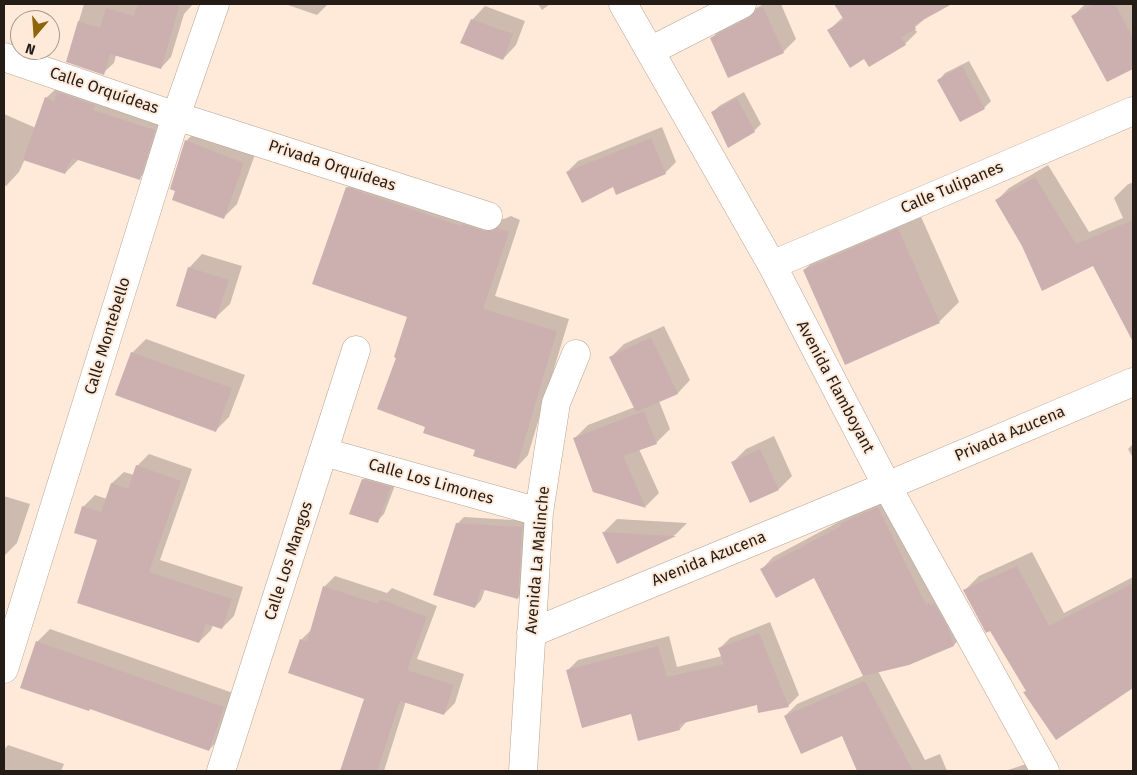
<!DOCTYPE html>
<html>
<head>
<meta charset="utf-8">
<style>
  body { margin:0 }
  #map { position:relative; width:1137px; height:775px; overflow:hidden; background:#ffeada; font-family:"Fira Sans",sans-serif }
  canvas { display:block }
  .frame { position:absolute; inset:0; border:5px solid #241d17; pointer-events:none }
  .north { position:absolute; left:10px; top:10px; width:50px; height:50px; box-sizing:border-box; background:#ffeada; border:1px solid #a7988c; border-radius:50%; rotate:198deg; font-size:14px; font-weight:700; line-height:20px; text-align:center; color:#241d17 }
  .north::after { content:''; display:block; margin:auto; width:18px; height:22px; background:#8d6609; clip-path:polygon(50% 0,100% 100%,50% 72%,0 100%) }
</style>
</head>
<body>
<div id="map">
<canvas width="1137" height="775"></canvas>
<div class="frame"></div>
<div class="north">N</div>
</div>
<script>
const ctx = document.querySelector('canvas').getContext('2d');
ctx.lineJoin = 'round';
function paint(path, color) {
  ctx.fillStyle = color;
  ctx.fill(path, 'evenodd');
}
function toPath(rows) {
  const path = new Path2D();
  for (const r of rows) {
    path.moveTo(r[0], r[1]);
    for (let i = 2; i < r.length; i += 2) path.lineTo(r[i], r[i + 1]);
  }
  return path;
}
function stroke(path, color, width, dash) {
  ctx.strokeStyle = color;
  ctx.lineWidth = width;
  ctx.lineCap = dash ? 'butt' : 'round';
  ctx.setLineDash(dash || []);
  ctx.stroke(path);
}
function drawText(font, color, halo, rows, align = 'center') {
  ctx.font = font + ' "Fira Sans",sans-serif';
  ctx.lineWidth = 4;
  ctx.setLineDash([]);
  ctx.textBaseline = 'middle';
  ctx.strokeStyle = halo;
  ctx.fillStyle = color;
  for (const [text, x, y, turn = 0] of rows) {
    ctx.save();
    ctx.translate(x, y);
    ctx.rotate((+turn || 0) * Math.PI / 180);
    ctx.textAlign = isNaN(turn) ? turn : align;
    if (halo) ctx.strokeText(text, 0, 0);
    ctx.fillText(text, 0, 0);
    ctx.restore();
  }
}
paint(toPath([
  [84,4,193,4,184,14,171,57,161,68,116,55,114,63,103,73,67,61],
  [285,4,328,4,317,15],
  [538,4,550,4,542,10],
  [764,4,781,4,796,39,783,52,712,38,725,24],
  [848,4,942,4,914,28,917,32,905,44,865,57,829,30,843,17,840,12],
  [1085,4,1133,4,1133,67,1107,81,1073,16],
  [485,6,525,21,516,45,503,59,472,20],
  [969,61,991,101,984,108,939,80,945,73],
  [60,85,168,116,153,165,139,178,79,159,65,173,25,159,19,172,6,186,4,185,4,114,36,128,46,98],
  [744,92,761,124,754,131,712,113,719,106],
  [662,127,676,162,665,173,613,185,567,172,578,161],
  [199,128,257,149,237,204,223,218,186,141],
  [1048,165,1089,232,1123,218,1114,198,1127,185,1133,182,1133,311,1121,317,1094,264,1023,245,996,201,1009,188],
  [359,175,497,219,504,219,511,216,520,220,495,296,569,319,528,455,516,468,426,426,398,357,408,316,347,188],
  [918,210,959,302,940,321,846,363,804,270,824,251],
  [202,254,242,266,230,304,216,317,189,268],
  [664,326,690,380,678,393,659,401,670,429,656,443,639,449,659,493,646,506,594,491,574,439,588,425,635,407,611,357,624,344],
  [146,339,245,375,229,417,216,430,132,353],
  [774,436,792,476,779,489,733,462,746,449],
  [1133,444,1133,458,1128,449],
  [149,454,192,469,160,560,243,587,234,616,222,628,213,625,211,630,199,642,99,539,83,507,95,495,107,499,112,483,124,472,134,475,137,466],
  [370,473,397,480,384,514,377,521,363,480],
  [4,496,30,504,17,543,4,556],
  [889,496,965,633,954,645,878,671,925,760,940,754,947,771,858,771,842,735,785,716,797,704,865,675,815,577,762,569,773,557,848,517,853,512],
  [464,517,529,521,524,591,518,598,485,589,481,600,475,607,457,524],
  [617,519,687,523,675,535,618,562,604,532],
  [1032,552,1064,613,1133,577,1133,687,1056,739,991,630,964,591,979,576],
  [335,576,387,593,392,588,437,606,417,659,464,674,455,703,444,714,406,701,384,771,341,771,365,698,301,640,313,628,324,587],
  [770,622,799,695,788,706,758,704,687,721,680,729,632,712,567,671,578,660,669,636,677,667,722,656,719,649,730,638],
  [50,629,236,694,222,736,209,750,37,642],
  [8,745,64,764,61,771,4,771,4,750],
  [1041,759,1050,771,1005,771]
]), '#0003');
paint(toPath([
  [138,4,180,4,161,69,110,54,104,75,66,62,78,21,100,28,106,8,134,16],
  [834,4,952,4,914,25,916,29,901,37,906,45,869,67,864,59,850,68,827,30,844,20],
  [1093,4,1115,4,1133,38,1133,69,1107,82,1071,16],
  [763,7,784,53,728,78,710,38,749,18,756,10],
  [471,19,513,34,503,60,460,43],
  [962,66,985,109,960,122,937,80],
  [57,92,95,105,93,110,155,130,140,180,72,158,65,174,23,160,45,97,54,101],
  [737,98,755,132,728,148,711,112],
  [651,138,666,174,616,195,613,187,582,203,566,172],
  [185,140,244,163,224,219,172,200,175,191,170,189],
  [1035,177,1076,244,1133,220,1133,342,1093,266,1042,291,1022,246,995,200],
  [346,187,461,226,462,224,484,231,491,231,497,228,509,232,483,309,557,331,516,469,473,456,475,450,423,433,425,427,377,409,396,358,394,357,407,317,312,284],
  [898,228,940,323,845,365,803,270],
  [188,267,229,280,216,319,176,306],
  [651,337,678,394,636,412,609,357],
  [131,352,232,388,216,432,115,395],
  [644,411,657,444,623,456,646,508,593,492,573,438],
  [760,449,779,490,750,503,731,462],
  [136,465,181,481,149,572,232,599,222,629,206,624,199,643,77,603,97,540,74,533,82,506,101,512,111,483,128,489],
  [362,479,391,487,378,523,349,514],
  [878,507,926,605,930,602,931,605,934,603,948,627,954,646,909,665,863,676,814,578,776,598,760,569,841,526,840,524],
  [456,523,522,527,518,599,481,589,475,608,433,595],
  [602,532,676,536,617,564],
  [1017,566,1049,626,1133,583,1133,688,1056,740,1023,692,1026,691,990,631,986,633,963,590],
  [323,586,378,604,380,599,427,617,407,670,454,685,444,715,400,701,377,771,340,771,364,699,288,673,300,639,307,642],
  [759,633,789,707,758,713,757,705,679,724,680,730,638,741,631,714,582,728,566,670,658,646,667,677,724,664,718,648],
  [36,641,224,707,209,751,90,709,89,711,20,688],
  [865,681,913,771,857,771,842,736,801,754,784,716]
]), '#cbb0af');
const minor = toPath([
  [623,4,772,265,887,486,1045,771],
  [650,51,742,4],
  [4,57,176,116,488,216],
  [772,265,1133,111],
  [324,452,539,512],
  [531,633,887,486,1133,382],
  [4,669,176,116,215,4],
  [221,771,356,350],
  [523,771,539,512,556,403,576,354]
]);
stroke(minor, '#b6a394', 29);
stroke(minor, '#fff', 28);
drawText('16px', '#241d17', '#ffeada', [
  ["Calle Orquídeas",104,91,19],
  ["Privada Orquídeas",332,166,18],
  ["Calle Tulipanes",952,188,-23],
  ["Calle Montebello",108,336,-73],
  ["Avenida Flamboyant",835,387,62],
  ["Privada Azucena",1010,434,-23],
  ["Calle Los Limones",431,482,16],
  ["Avenida Azucena",709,559,-22],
  ["Avenida La Malinche",538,560,-85],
  ["Calle Los Mangos",289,561,-72]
]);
</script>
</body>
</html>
